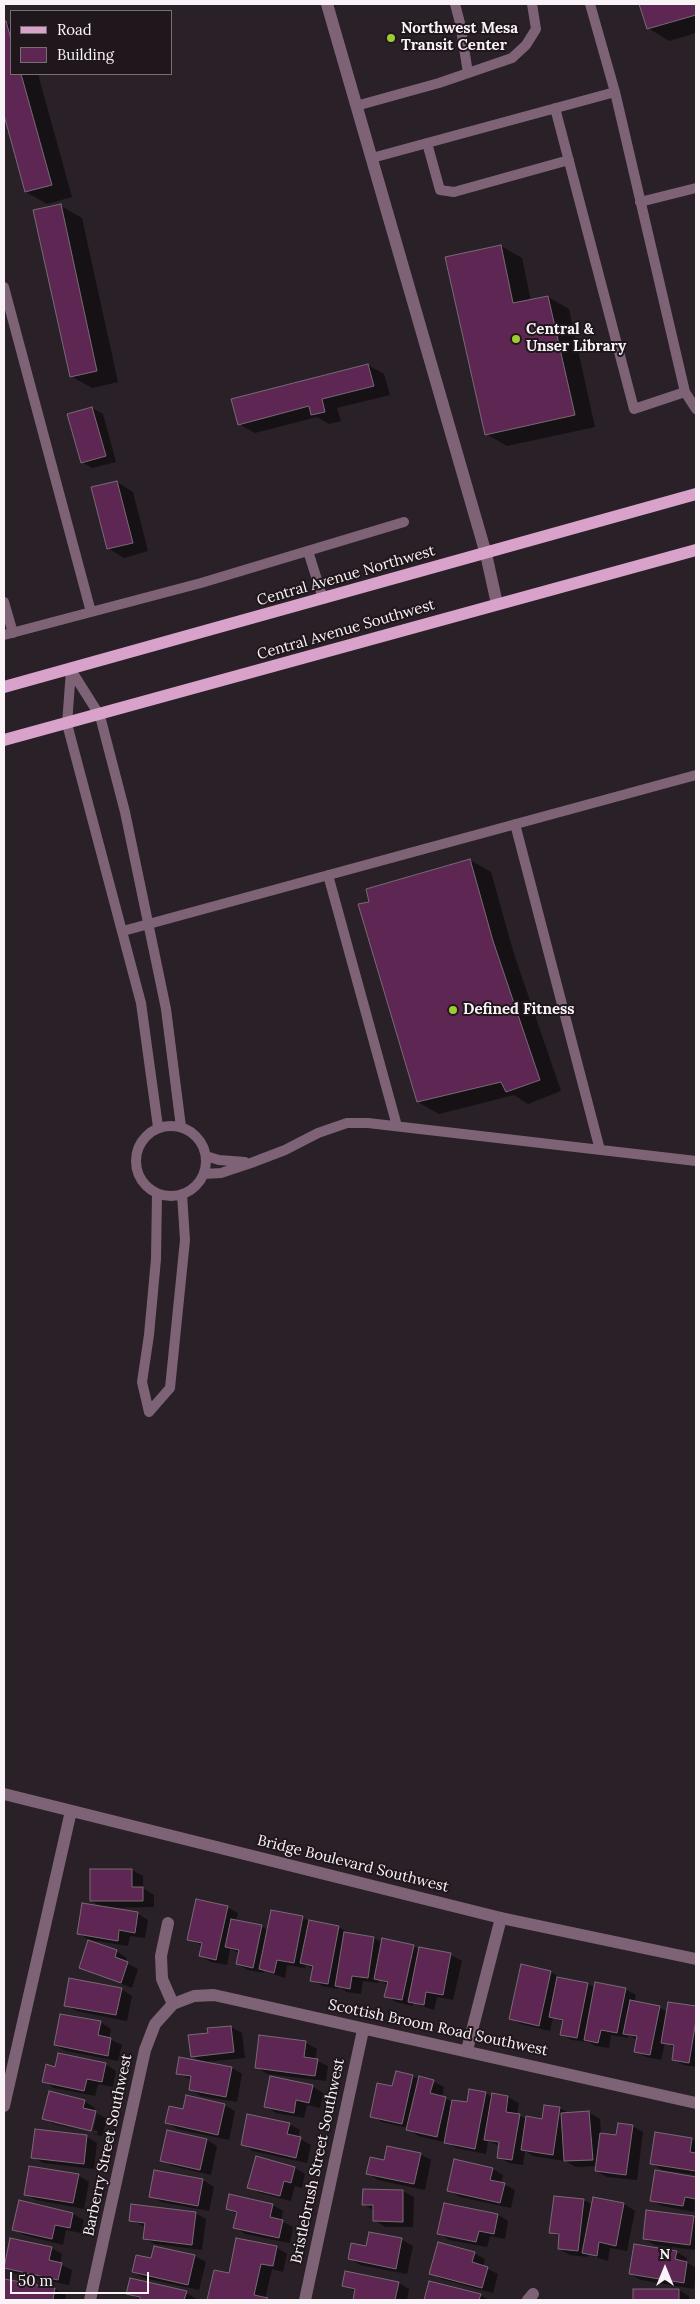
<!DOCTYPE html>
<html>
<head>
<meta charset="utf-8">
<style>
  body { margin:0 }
  #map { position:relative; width:700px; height:2304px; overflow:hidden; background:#2a2027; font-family:Lora,serif }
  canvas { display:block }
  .frame { position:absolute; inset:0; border:5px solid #f9f2f7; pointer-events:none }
  .legend { position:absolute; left:10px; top:10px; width:162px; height:65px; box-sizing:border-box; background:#20171d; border:1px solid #776f74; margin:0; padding:6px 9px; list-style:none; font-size:15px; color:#f9f2f7 }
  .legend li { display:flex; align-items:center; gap:10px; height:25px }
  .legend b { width:25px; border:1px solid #776f74 }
  .north { position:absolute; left:640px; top:2244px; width:50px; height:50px; -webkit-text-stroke:4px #20171d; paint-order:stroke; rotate:0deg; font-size:14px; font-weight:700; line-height:20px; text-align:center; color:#f9f2f7 }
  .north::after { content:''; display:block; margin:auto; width:18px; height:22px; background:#f9f2f7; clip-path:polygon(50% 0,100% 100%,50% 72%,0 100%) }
  .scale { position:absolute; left:10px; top:2272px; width:139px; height:22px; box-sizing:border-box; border:2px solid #f9f2f7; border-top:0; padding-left:6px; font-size:15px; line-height:18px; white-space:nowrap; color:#f9f2f7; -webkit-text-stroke:4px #20171d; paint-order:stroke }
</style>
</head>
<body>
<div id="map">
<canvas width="700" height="2304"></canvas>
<div class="frame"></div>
<ul class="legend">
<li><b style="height:6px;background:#d9a2cb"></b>Road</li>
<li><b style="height:14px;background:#5e2753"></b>Building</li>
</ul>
<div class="north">N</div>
<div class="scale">50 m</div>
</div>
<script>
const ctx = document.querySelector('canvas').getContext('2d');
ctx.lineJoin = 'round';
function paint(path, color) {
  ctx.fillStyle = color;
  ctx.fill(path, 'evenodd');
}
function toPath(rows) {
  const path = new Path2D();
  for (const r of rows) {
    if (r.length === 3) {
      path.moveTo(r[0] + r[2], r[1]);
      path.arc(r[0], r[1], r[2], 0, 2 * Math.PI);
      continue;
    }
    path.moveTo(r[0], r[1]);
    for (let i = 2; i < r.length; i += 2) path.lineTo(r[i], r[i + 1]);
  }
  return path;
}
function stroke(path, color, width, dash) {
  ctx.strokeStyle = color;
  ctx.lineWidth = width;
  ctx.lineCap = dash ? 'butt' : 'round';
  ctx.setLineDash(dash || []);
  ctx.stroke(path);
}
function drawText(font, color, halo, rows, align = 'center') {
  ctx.font = font + ' Lora,serif';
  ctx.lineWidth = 4;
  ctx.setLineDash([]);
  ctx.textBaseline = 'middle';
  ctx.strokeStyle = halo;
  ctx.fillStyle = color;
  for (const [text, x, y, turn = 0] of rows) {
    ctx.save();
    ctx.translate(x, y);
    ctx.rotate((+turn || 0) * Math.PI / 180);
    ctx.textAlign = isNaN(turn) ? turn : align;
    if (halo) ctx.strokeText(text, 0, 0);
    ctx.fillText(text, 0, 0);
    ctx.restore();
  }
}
paint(toPath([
  [640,4,696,4,696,33,669,41,648,28],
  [6,22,11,25,11,74,38,74,72,197,47,204,26,192,4,111,4,23],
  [61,206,82,218,118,382,92,388,71,376],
  [501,246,522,258,531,301,548,297,569,309,595,427,507,446,486,434],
  [368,365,384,374,390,395,337,408,341,421,329,424,317,417,255,433,239,424],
  [92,408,103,414,116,462,92,468,82,462],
  [117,482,133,492,148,551,124,558,108,548],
  [470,860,491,872,514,954,561,1091,528,1104,514,1095,439,1114,418,1102,370,903],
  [132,1870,143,1876,143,1888,154,1895,154,1907,105,1908,138,1914,148,1920,145,1938,130,1936,128,1946,89,1940,78,1933,104,1908,91,1901],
  [227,1907,238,1913,236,1921,261,1926,268,1930,272,1912,339,1927,350,1934,374,1938,383,1943,413,1946,420,1950,451,1955,462,1961,453,2000,437,1997,434,2010,413,2003,413,2006,396,2002,386,1996,388,1985,379,1980,378,1983,363,1981,361,1994,347,1992,339,1987,338,1989,322,1986,312,1980,314,1969,306,1965,305,1968,287,1965,285,1978,264,1971,264,1973,248,1970,237,1964,239,1953,230,1949,227,1965,211,1962,200,1956,202,1946,189,1939],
  [116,1951,127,1958,125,1962,138,1969,132,1988,80,1967],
  [551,1972,562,1979,588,1984,595,1988,625,1989,636,1995,634,2003,660,2008,668,2012,669,2003,696,2008,696,2067,684,2065,673,2059,675,2048,665,2043,661,2060,646,2057,636,2051,638,2040,628,2035,628,2038,611,2035,609,2048,596,2046,588,2042,572,2040,561,2034,564,2023,553,2017,550,2031,521,2024,510,2018],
  [121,1989,132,1996,127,2021,76,2011,66,2005],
  [100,2022,111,2029,109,2039,122,2045,118,2061,66,2051,55,2045],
  [231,2027,242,2033,245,2058,205,2062,232,2068,242,2074,237,2102,201,2096,190,2089,192,2080,178,2073,202,2062,192,2056,209,2034],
  [260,2037,306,2043,317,2049,315,2060,328,2066,326,2081,267,2074,257,2067],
  [105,2064,116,2071,113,2087,98,2084,95,2096,54,2088,44,2081],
  [413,2076,419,2080,433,2081,444,2087,442,2097,453,2102,468,2104,485,2093,493,2097,493,2095,508,2097,519,2103,517,2115,527,2119,543,2120,545,2106,560,2108,570,2114,589,2113,600,2119,601,2134,617,2136,632,2126,643,2132,637,2180,607,2177,596,2171,597,2166,576,2167,565,2161,533,2156,525,2151,523,2165,509,2163,498,2157,500,2146,488,2141,486,2154,456,2148,444,2142,418,2136,408,2128,382,2122,371,2116,393,2088],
  [312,2086,323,2093,320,2108,307,2105,304,2118,276,2113,265,2106],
  [84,2101,95,2108,94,2112,96,2113,107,2119,102,2136,92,2134,97,2134,98,2131,93,2130,97,2114,54,2120,54,2123,89,2133,54,2124,44,2118],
  [224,2105,235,2111,229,2140,177,2129,166,2122,184,2111],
  [289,2124,300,2130,298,2138,311,2145,307,2163,253,2151,242,2144],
  [87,2137,97,2143,94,2169,43,2163,33,2157],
  [692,2139,696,2142,696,2175,662,2170,651,2163],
  [207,2140,217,2146,211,2175,172,2166,161,2160],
  [420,2154,431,2160,425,2190,378,2180,367,2173,385,2161],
  [295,2168,305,2174,302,2188,295,2186,291,2201,260,2193,249,2187],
  [493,2169,503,2175,501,2183,515,2190,511,2208,460,2197,449,2191],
  [155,2172,203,2180,214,2187,209,2211,161,2202,151,2196],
  [656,2172,696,2178,694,2212,662,2206,651,2200],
  [78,2175,89,2182,84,2209,36,2200,25,2194],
  [364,2190,403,2191,414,2197,413,2227,385,2227,374,2220,374,2211,363,2204],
  [594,2199,624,2204,635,2211,627,2251,610,2248,608,2261,589,2255,588,2257,570,2255,559,2249,560,2237,551,2232,584,2200,593,2205],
  [20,2202,73,2214,84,2220,81,2233,66,2230,63,2245,24,2235,14,2229],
  [273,2205,283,2211,281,2221,293,2227,290,2243,245,2234,235,2227,238,2215,227,2208],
  [195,2213,206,2219,202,2250,155,2244,144,2238,145,2227,131,2220],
  [498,2215,508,2221,505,2239,490,2236,487,2247,449,2240,439,2233],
  [694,2217,696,2218,696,2250,655,2245,644,2239],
  [370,2233,402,2240,413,2246,407,2274,360,2265,349,2258,367,2247],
  [155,2247,195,2256,206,2262,199,2290,144,2278,133,2272,152,2260],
  [276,2247,287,2254,283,2272,272,2269,265,2299,269,2300,209,2300,215,2272,230,2275],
  [51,2248,62,2254,60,2264,72,2270,69,2285,16,2274,5,2268],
  [676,2252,687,2258,686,2262,696,2268,694,2289,641,2280,630,2274],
  [474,2253,485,2259,483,2267,498,2274,493,2293,441,2279,431,2273],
  [4,2280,55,2289,66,2295,65,2300,4,2300],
  [430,2282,480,2295,489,2300,425,2300],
  [399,2283,409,2289,407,2300,354,2300,356,2292,343,2285],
  [634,2290,679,2290,689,2296,689,2300,634,2300],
  [128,2293,186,2293,197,2299,141,2300]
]), '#0007');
const building = toPath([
  [639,4,696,4,696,15,647,29,639,4],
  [4,21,6,21,11,39,11,74,21,74,52,185,25,192,4,115,4,21],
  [61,204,97,371,70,377,33,210,61,204],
  [501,245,513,303,548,296,575,415,485,435,445,257,501,245],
  [368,364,374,386,322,399,325,412,311,415,309,406,238,425,231,399,368,364],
  [92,407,106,456,81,463,67,414,92,407],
  [117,481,133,543,107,549,91,487,117,481],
  [470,859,493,941,540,1080,506,1092,501,1082,417,1102,358,904,369,902,366,889,470,859],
  [90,1869,132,1869,132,1887,143,1887,143,1901,90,1901,90,1869],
  [196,1899,228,1906,216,1960,199,1956,202,1943,187,1940,196,1899],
  [82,1903,138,1912,135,1933,119,1930,118,1941,77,1934,82,1903],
  [271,1910,303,1916,294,1963,277,1960,274,1973,259,1969,271,1910],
  [231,1919,262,1925,253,1968,236,1964,239,1950,225,1947,231,1919],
  [309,1920,339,1926,328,1984,310,1981,313,1966,300,1963,309,1920],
  [344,1932,374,1937,368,1978,352,1976,350,1989,335,1986,344,1932],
  [382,1938,414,1945,402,2000,384,1997,388,1982,374,1979,382,1938],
  [88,1940,117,1950,115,1957,128,1962,121,1983,79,1968,88,1940],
  [419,1947,451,1953,443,1995,426,1992,424,2005,408,2002,419,1947],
  [521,1964,551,1971,539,2026,509,2019,521,1964],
  [557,1977,588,1983,577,2038,560,2035,563,2020,549,2017,557,1977],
  [69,1978,122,1988,116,2015,64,2006,69,1978],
  [595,1982,626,1988,617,2033,601,2030,598,2043,584,2040,595,1982],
  [630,2000,660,2006,650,2055,634,2052,637,2036,623,2034,630,2000],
  [668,2002,696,2006,696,2020,689,2063,672,2060,674,2045,661,2043,668,2002],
  [60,2014,101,2021,98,2035,111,2038,108,2056,54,2045,60,2014],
  [231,2026,234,2052,191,2057,188,2035,208,2033,207,2028,231,2026],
  [259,2035,306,2041,304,2057,318,2059,315,2076,255,2068,259,2035],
  [58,2053,106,2063,102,2082,87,2079,84,2091,42,2082,46,2064,55,2067,58,2053],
  [179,2057,232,2067,226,2097,189,2090,191,2076,176,2074,179,2057],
  [396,2071,413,2075,402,2124,370,2117,377,2083,392,2086,396,2071],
  [270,2076,313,2085,309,2103,296,2100,294,2113,264,2107,270,2076],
  [419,2076,434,2080,430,2093,446,2097,437,2137,406,2130,419,2076],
  [469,2089,486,2092,475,2149,444,2143,452,2100,467,2102,469,2089],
  [49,2091,85,2100,83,2108,96,2111,91,2131,42,2119,49,2091],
  [492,2093,508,2096,506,2112,520,2114,512,2160,497,2158,499,2142,484,2140,492,2093],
  [186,2095,225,2104,218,2135,165,2123,169,2106,183,2109,186,2095],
  [544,2105,560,2107,553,2155,521,2150,526,2116,542,2119,544,2105],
  [589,2111,593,2160,564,2161,561,2113,589,2111],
  [247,2114,290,2123,287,2134,301,2137,296,2158,241,2145,247,2114],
  [618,2123,633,2125,626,2175,595,2171,600,2133,616,2135,618,2123],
  [35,2129,87,2135,84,2164,31,2158,35,2129],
  [167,2130,207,2139,200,2170,160,2161,167,2130],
  [655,2132,692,2138,690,2152,696,2153,696,2171,650,2164,655,2132],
  [387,2146,421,2153,414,2184,366,2174,370,2157,384,2160,387,2146],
  [256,2156,295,2167,291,2183,284,2181,280,2196,247,2188,256,2156],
  [454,2159,493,2168,490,2180,505,2183,500,2203,447,2191,454,2159],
  [29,2166,79,2174,73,2203,24,2195,29,2166],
  [154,2170,203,2179,198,2206,149,2197,154,2170],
  [655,2170,696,2177,696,2199,685,2197,683,2206,650,2201,655,2170],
  [363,2189,403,2190,403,2222,373,2221,373,2205,362,2205,363,2189],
  [229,2194,273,2204,270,2217,283,2220,279,2238,233,2228,237,2212,226,2209,229,2194],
  [554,2196,584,2199,578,2251,558,2249,559,2234,549,2233,554,2196],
  [593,2197,624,2203,616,2246,599,2242,597,2256,582,2253,593,2197],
  [19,2200,73,2213,70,2228,55,2225,52,2239,12,2230,19,2200],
  [444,2203,498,2214,494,2234,479,2231,476,2242,437,2234,444,2203],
  [131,2204,196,2212,192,2245,143,2239,145,2223,129,2221,131,2204],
  [646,2210,694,2216,690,2245,643,2239,646,2210],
  [369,2232,402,2238,396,2269,348,2259,351,2243,366,2246,369,2232],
  [10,2238,52,2247,49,2260,62,2263,58,2280,4,2268,10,2238],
  [236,2238,277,2246,273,2266,261,2264,254,2295,268,2298,267,2300,207,2300,214,2270,229,2273,236,2238],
  [438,2242,475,2252,472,2262,488,2267,482,2288,429,2274,438,2242],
  [634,2244,677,2251,675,2259,687,2262,684,2283,629,2274,634,2244],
  [154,2246,195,2255,188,2285,132,2272,136,2255,151,2258,154,2246],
  [345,2271,399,2282,395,2300,353,2300,355,2289,342,2286,345,2271],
  [130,2278,187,2291,184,2300,140,2300,140,2297,126,2294,130,2278],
  [4,2279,55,2288,53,2300,4,2300,4,2279],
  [429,2281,481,2294,479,2300,424,2300,429,2281],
  [633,2289,679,2289,679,2300,633,2300,633,2289]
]);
paint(building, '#5e2753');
stroke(building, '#766b73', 1);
stroke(toPath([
  [455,4,460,23,468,73],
  [356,106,439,83,512,58,526,45,536,29,532,4],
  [555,108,634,409,685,392,615,92,590,4],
  [427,143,440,190,454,192,569,160],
  [372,158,615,92],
  [640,202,696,188],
  [4,287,91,612],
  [685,392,696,409],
  [308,551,323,599],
  [4,602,13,633],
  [4,635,201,583,404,522],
  [71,670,100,716,125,812,166,1009,181,1127],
  [71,670,67,724,141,1003,158,1127],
  [515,824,600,1150],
  [328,875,397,1126],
  [123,931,696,775],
  [171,1161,35],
  [206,1156,219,1160,245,1162],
  [204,1174,221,1173,251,1163,285,1150,318,1133,347,1123,368,1123,696,1161],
  [149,1412,170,1388,185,1240,182,1194],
  [149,1412,142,1382,149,1335,156,1259,157,1193]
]), '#7e6377', 10);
stroke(toPath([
  [327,4,486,554,497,604],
  [168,1923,161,1956,162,1979,173,2004],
  [467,2050,501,1918],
  [90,2300,145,2050,155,2024,173,2004,194,1996,214,1995,696,2103],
  [305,2300,363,2030],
  [528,2300,533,2294]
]), '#7e6377', 12);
stroke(toPath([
  [4,1794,501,1918,696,1959],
  [4,2106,71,1811]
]), '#7e6377', 12);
stroke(toPath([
  [4,687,696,494],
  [4,740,696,550]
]), '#d9a2cb', 12);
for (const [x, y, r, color] of [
  [391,38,5,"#9ccb32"],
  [516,339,5,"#9ccb32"],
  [453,1010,5,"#9ccb32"]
]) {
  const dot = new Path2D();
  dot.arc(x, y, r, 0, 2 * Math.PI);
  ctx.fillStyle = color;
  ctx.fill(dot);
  stroke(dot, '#20171d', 2);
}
drawText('bold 15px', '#f9f2f7', '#20171d', [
  ["Northwest Mesa",401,29],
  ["Transit Center",401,46],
  ["Central &",526,330],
  ["Unser Library",526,347],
  ["Defined Fitness",463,1010]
], 'left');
drawText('15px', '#f9f2f7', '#20171d', [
  ["Central Avenue Northwest",346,576,-16],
  ["Central Avenue Southwest",346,630,-16],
  ["Bridge Boulevard Southwest",353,1864,14],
  ["Scottish Broom Road Southwest",438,2028,12],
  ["Barberry Street Southwest",108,2145,-78],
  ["Bristlebrush Street Southwest",318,2161,-78]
]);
</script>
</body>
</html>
